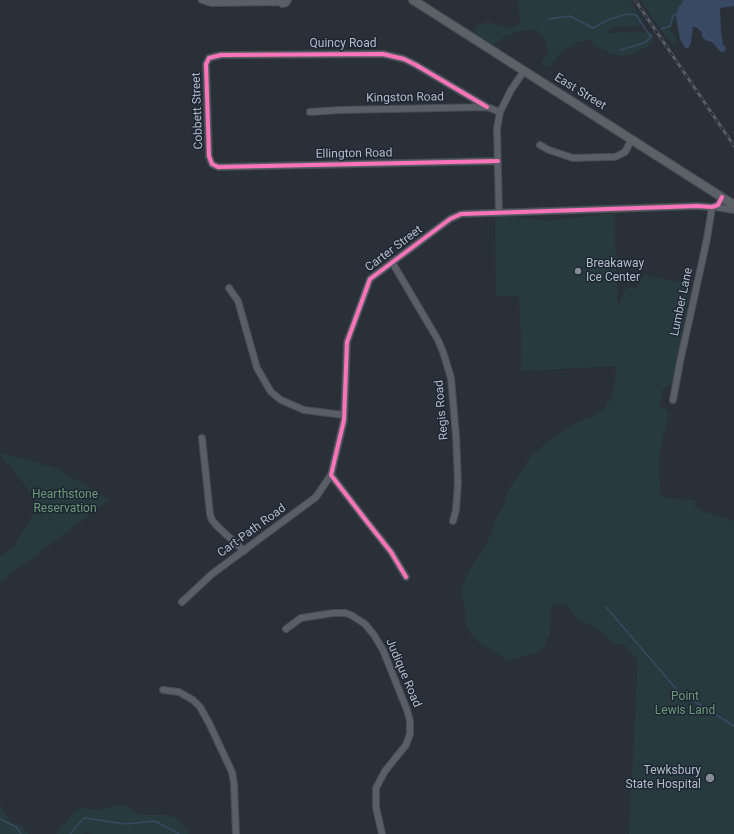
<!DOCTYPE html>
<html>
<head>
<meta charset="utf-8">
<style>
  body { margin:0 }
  canvas { display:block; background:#2a3038 }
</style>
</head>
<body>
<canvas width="734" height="834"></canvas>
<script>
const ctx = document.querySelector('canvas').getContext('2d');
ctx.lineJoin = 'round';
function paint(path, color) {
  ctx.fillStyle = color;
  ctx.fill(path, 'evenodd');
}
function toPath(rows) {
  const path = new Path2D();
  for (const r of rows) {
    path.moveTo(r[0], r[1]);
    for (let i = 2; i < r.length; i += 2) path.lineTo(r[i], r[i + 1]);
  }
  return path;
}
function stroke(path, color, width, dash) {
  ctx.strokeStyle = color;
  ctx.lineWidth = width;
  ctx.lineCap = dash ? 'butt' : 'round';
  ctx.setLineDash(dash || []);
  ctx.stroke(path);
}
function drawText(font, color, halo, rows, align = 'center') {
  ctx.font = font + ' Roboto,sans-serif';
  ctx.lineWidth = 3;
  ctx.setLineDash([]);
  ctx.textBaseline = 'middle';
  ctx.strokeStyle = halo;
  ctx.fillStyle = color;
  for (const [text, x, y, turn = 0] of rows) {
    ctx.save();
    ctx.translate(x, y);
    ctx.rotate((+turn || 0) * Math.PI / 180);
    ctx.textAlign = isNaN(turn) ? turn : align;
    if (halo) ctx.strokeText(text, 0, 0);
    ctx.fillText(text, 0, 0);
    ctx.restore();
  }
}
paint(toPath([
  [518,0,630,0,642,20,640,24,638,26,616,26,610,28,606,34,618,32,645,33,650,31,653,37,651,43,645,48,633,54,622,56,611,53,595,46,593,42,588,40,576,42,574,46,565,49,558,55,552,64,547,67,542,66,542,62,548,54,548,49,544,38,539,32,534,29,521,31,507,35,499,41,495,42,495,46,472,32,477,25,488,22,509,28,514,27,520,22],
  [640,0,684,0,678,8,672,27,669,29,676,38,676,47,669,40],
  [614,213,618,307,625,290,630,286,636,289,644,275,685,283,690,293,672,383,662,390,660,408,667,410,668,418,662,441,659,458,660,494,664,497,673,499,696,500,695,506,702,511,734,521,734,834,629,834,638,659,633,655,630,650,623,644,613,644,603,633,575,616,567,606,561,604,555,603,551,608,550,634,544,646,537,653,508,660,477,641,466,627,465,621,466,611,461,592,464,581,475,562,485,548,497,517,505,502,508,491,532,455,547,442,575,424,595,415,604,409,612,397,615,383,616,366,522,371,519,296,496,296,495,218,506,216,548,221],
  [0,453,56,468,109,500,0,582,0,558,14,546,40,504,3,458],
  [0,805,11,822,19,824,29,834,0,834],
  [113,806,128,806,135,813,141,815,166,815,175,818,183,826,189,834,93,834,85,832,84,834,56,834,74,812,80,808,102,810]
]), '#273a3e');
paint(toPath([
  [684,0,734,0,734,6,720,8,721,31,723,44,726,48,725,51,722,52,719,50,714,44,710,41,707,41,702,37,701,31,696,27,693,27,691,43,688,48,685,48,680,39,676,17,678,8]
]), '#384963');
stroke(toPath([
  [548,19,570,16,593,28,610,19,628,14,636,15,650,36],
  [661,29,670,26,673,16,678,13],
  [621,50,646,42,652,35],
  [606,607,678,691,734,726],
  [0,819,16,827,21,834],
  [70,834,84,818,126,824,155,821,179,834]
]), '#384963', 1.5);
const minor = toPath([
  [202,0,211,3,279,2],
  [278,0,282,4,286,3,288,0],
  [487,107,416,65,404,59,383,54,221,55,209,58,206,64,209,156,212,164,218,167,498,161],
  [310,112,341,110,487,107,500,112],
  [540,145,549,150,573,158,608,157,615,157,625,152,632,139],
  [716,207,734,210],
  [499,213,497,129,500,112,511,90,524,71],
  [392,262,438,340,443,352,451,378,456,436,458,482,456,510,453,521],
  [229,288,238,301,257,368,271,392,281,400,304,410,344,415],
  [673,400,680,362,707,239,712,207],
  [202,438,210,514,212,520,217,526,244,551],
  [406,577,391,552,368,523,331,475,344,420,347,342,370,279,450,219,461,214,697,206,712,207,718,205,722,197],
  [182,602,212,574,316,497,331,475],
  [286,629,301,618,333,613,345,613,351,615,365,624,374,635,383,650,407,710,410,721,410,734,406,745,385,771,376,788,376,807,382,834],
  [163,690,179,692,193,700,200,707,209,723,232,772,234,784,236,834]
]);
const major = toPath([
  [413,0,734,205]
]);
stroke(minor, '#484c53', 8);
stroke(major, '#484c55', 10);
stroke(minor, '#5a5e66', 6);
stroke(major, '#5c6168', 8);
const rail = toPath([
  [635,0,734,146]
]);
stroke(rail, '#595d64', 3);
stroke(rail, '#1d2633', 1.5, [4.5]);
stroke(toPath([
  [487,107,416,65,404,59,383,54,221,55,209,58,206,64,209,156,212,164,218,167,498,161],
  [406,577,391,552,368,523,331,475,344,420,347,342,370,279,450,219,461,214,697,206,712,207,718,205,722,197]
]), '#fb73b8', 4);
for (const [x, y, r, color] of [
  [578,271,4,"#848b96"],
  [710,778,5,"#848b96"]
]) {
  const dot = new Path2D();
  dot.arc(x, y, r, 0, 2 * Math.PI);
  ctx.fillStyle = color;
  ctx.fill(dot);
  stroke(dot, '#1d2633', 1.5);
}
drawText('12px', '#b4bcc9', '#1d2633', [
  ["Quincy Road",343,44],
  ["East Street",580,92,32],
  ["Kingston Road",405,98,-1],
  ["Cobbett Street",198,111,-92],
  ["Ellington Road",354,154,-1],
  ["Carter Street",394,249,-37],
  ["Lumber Lane",682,302,-78],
  ["Regis Road",442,410,-95],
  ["Cart-Path Road",252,531,-36],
  ["Judique Road",403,673,67]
]);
drawText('12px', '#b4bcc9', '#1d2633', [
  ["Breakaway",586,264],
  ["Ice Center",586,278],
  ["Tewksbury",701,771,"right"],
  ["State Hospital",701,785,"right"]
], 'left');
drawText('12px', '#6b9a76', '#1d2633', [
  ["Hearthstone",65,495],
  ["Reservation",65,509],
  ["Point",685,697],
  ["Lewis Land",685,711]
]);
</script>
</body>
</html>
